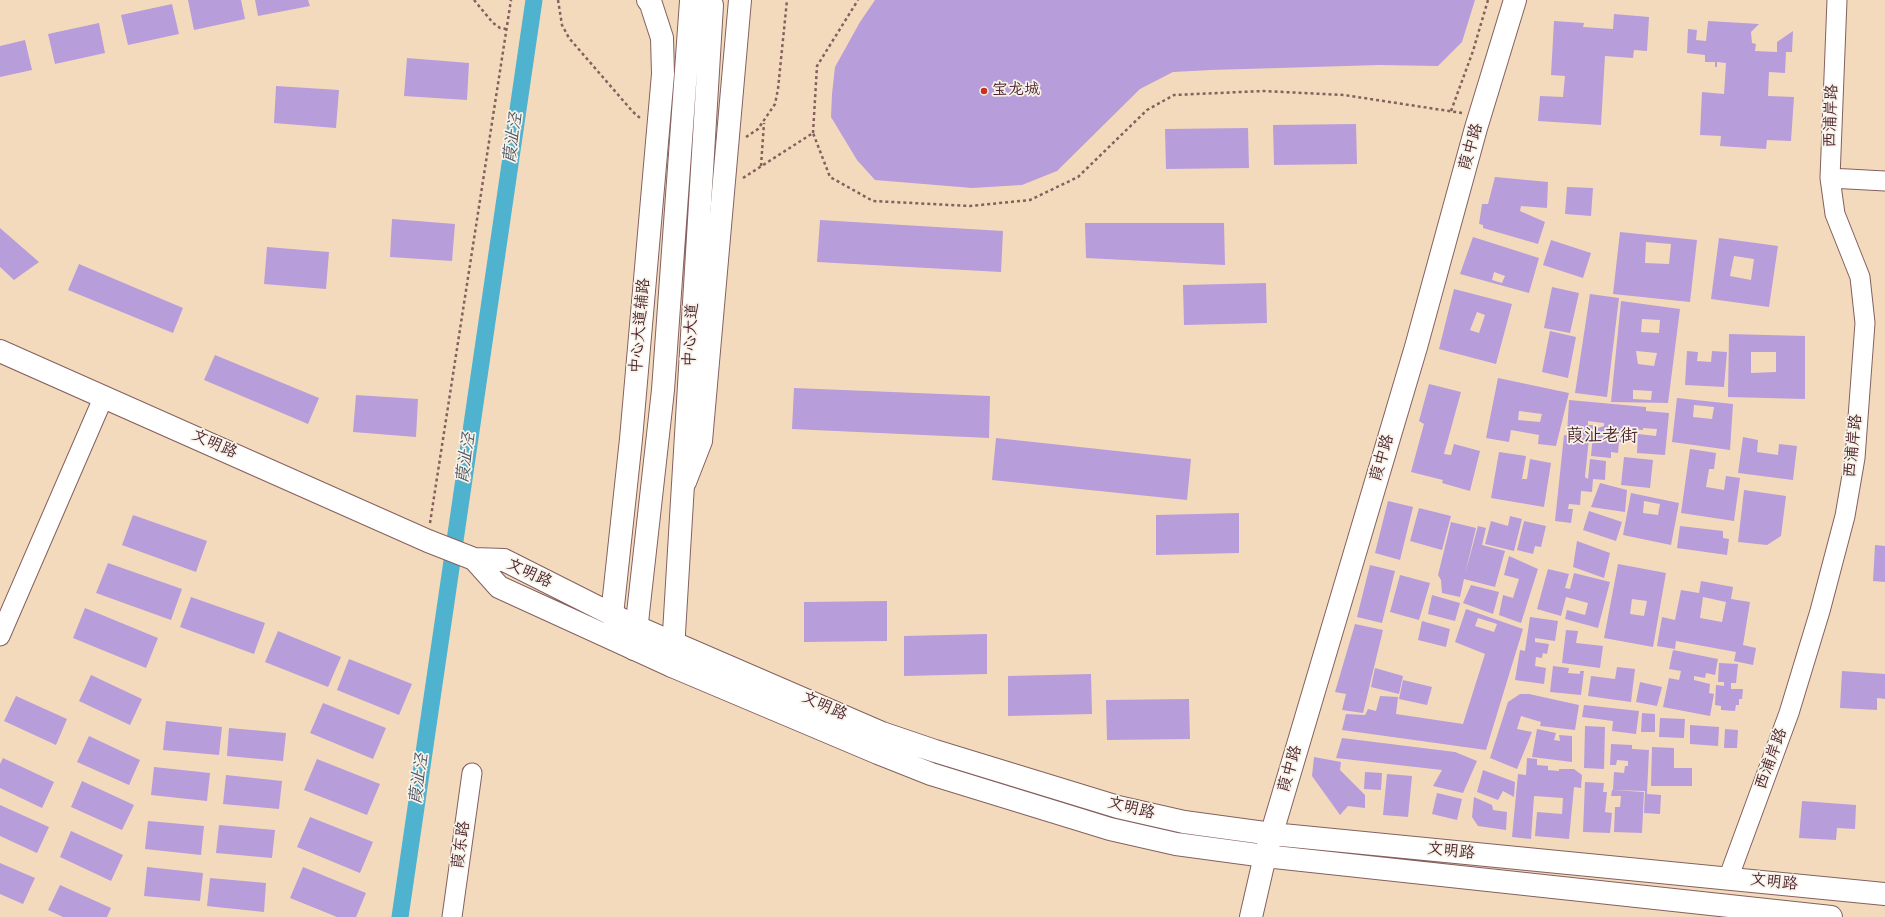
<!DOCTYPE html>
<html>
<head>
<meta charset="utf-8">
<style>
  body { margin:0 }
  canvas { display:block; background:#f3dabc }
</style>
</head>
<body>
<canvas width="1885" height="917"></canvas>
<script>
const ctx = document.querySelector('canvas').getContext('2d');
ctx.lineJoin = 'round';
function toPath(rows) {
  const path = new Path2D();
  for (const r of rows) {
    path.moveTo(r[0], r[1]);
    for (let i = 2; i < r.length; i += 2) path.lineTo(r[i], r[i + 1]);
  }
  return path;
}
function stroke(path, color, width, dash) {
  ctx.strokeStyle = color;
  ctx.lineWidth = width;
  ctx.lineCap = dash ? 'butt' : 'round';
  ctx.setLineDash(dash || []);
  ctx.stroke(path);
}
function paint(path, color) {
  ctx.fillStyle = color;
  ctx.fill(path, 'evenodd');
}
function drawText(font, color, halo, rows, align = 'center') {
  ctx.font = font + ' Mynerve,"LXGW WenKai TC",sans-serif';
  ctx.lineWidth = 3.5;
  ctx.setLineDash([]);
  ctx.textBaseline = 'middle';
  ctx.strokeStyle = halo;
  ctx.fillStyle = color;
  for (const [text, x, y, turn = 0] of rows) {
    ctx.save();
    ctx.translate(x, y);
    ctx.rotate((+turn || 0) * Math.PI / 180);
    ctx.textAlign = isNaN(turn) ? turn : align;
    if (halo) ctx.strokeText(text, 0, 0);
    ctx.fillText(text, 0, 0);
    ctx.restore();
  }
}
stroke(toPath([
  [400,917,534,0]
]), '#4fb2ce', 17);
paint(toPath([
  [188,0,241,0,245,19,194,30],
  [255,0,308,0,310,6,258,16],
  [875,0,1475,0,1462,42,1438,66,1380,65,1211,70,1173,72,1140,89,1057,171,1022,185,972,188,875,180,857,160,831,117,832,94,835,67,860,22],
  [172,4,179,34,128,45,121,15],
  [1614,14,1649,17,1647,51,1634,50,1633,58,1605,56,1601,125,1538,121,1540,96,1563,97,1565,76,1551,75,1554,21,1584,23,1583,27,1613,29],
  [1708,21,1759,24,1751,32,1752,43,1756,44,1755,51,1777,52,1777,42,1793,31,1792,52,1786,52,1785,73,1769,72,1768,96,1794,97,1791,141,1767,140,1766,149,1720,146,1721,136,1700,135,1702,92,1724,94,1726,63,1717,62,1717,67,1715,67,1715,62,1705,62,1705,55,1687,53,1688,29,1697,30,1696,40,1706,41],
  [99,23,105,53,55,64,48,34],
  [25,40,32,70,0,77,0,46],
  [407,58,469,63,467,100,404,96],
  [276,86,339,90,336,128,274,123],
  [1356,124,1357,164,1274,165,1273,125],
  [1248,128,1249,168,1166,169,1165,129],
  [1495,177,1548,182,1547,208,1521,206,1520,211,1545,222,1538,244,1483,228,1483,225,1479,224,1482,204,1488,204],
  [1567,187,1593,188,1591,216,1565,214],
  [392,219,455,224,452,261,390,257],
  [820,220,1003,231,1001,272,817,262],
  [1085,223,1224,223,1225,265,1086,258],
  [0,228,39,262,14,280,0,267],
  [1620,232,1697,240,1690,302,1613,294],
  [1646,242,1671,244,1669,264,1645,263],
  [1473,237,1539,258,1529,293,1460,274],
  [1494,272,1505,276,1502,283,1492,280],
  [1719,238,1778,246,1769,307,1711,299],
  [1734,256,1754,259,1751,280,1730,276],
  [1551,240,1591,253,1583,278,1543,265],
  [267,247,329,252,326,289,264,284],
  [79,264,183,308,173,333,68,290],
  [1266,283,1267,323,1184,325,1183,285],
  [1552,287,1579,293,1570,333,1544,328],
  [1454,289,1512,304,1496,364,1439,349],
  [1477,312,1485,315,1479,333,1470,330],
  [1590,294,1619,298,1607,397,1575,393],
  [1621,301,1680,309,1668,403,1611,402],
  [1642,319,1660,320,1659,333,1641,332],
  [1636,351,1657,353,1654,366,1638,364],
  [1633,390,1652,391,1651,400,1633,399],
  [1550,331,1576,337,1568,378,1542,372],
  [1729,334,1805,336,1805,399,1728,397],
  [1751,352,1776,352,1776,372,1751,373],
  [1687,351,1698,352,1697,361,1711,362,1712,351,1727,352,1724,387,1685,385],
  [215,355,319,398,308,424,204,380],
  [1498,378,1569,393,1556,446,1538,444,1539,435,1511,430,1509,442,1486,438],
  [1519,411,1542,414,1540,422,1518,420],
  [1429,384,1461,392,1444,454,1451,455,1454,444,1480,451,1470,491,1442,483,1443,480,1411,472,1424,424,1419,421],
  [794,388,990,396,989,438,792,429],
  [356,395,418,399,416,437,353,432],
  [1677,398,1733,404,1730,450,1672,442],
  [1694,405,1714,407,1712,419,1693,417],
  [1569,400,1646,407,1646,411,1669,413,1665,455,1637,453,1638,434,1656,436,1657,429,1643,428,1643,430,1621,428,1620,437,1623,437,1622,442,1619,442,1618,453,1611,452,1611,458,1591,456,1593,434,1597,435,1598,428,1604,426,1604,423,1588,421,1588,425,1593,425,1592,437,1567,435],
  [1564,435,1589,438,1585,477,1588,479,1590,459,1606,461,1605,480,1593,479,1592,492,1581,491,1580,505,1569,504,1568,509,1573,509,1571,523,1555,521],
  [1743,437,1758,440,1757,452,1778,455,1779,444,1797,446,1793,480,1738,473],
  [996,438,1191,459,1187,500,992,480],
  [1690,449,1716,453,1714,469,1709,469,1706,487,1724,490,1726,476,1740,478,1734,521,1681,513],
  [1499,452,1526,456,1522,479,1527,479,1530,459,1551,463,1544,507,1491,498],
  [1624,457,1653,460,1650,488,1621,485],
  [1600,483,1627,490,1625,512,1591,507],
  [1744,490,1786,496,1781,536,1767,545,1738,542],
  [1631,493,1679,503,1671,545,1623,535],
  [1644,501,1660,504,1658,515,1643,513],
  [1388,501,1413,507,1400,560,1375,553],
  [1419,508,1451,516,1442,550,1410,541],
  [1589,511,1622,522,1616,541,1583,530],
  [1239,513,1239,553,1156,555,1156,515],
  [133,515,207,541,196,572,122,545],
  [1510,516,1522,519,1514,551,1485,544,1491,521,1508,526],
  [1524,521,1546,526,1541,547,1535,546,1533,554,1517,550],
  [1451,522,1476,528,1465,574,1478,526,1486,528,1482,545,1505,551,1495,587,1464,579,1460,597,1442,593,1441,580,1438,575],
  [1680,526,1723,531,1723,538,1729,539,1727,555,1677,548],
  [1577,541,1610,553,1604,578,1573,567],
  [1875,545,1885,546,1885,582,1873,581],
  [1509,556,1538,569,1521,623,1499,615,1503,595,1513,598,1519,579,1504,575],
  [108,563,182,589,171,620,96,593],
  [1618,564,1666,573,1653,647,1604,638],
  [1632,599,1647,601,1644,616,1630,614],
  [1370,565,1395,571,1382,623,1357,617],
  [1548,569,1569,574,1565,588,1570,589,1574,573,1610,582,1598,628,1565,619,1567,610,1585,615,1588,603,1566,597,1561,616,1537,609],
  [1400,575,1430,583,1419,620,1390,612],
  [1701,581,1733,587,1731,599,1750,602,1743,645,1756,648,1753,665,1734,661,1736,652,1676,641,1675,649,1657,646,1662,617,1675,620,1681,590,1699,593],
  [1703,597,1726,602,1722,622,1700,618],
  [1471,585,1499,592,1493,614,1463,603],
  [1432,595,1460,603,1455,621,1428,614],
  [191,597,265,623,254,654,180,627],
  [887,601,887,641,804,642,804,602],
  [85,608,158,638,146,668,73,638],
  [1466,609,1523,629,1486,750,1342,730,1346,714,1365,715,1368,709,1376,711,1380,696,1398,697,1396,714,1463,724,1485,654,1455,642],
  [1478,618,1497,624,1494,632,1475,626],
  [1530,617,1558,621,1555,641,1535,638,1535,642,1549,644,1547,654,1543,653,1542,658,1536,657,1535,666,1546,668,1544,684,1515,680,1520,650,1525,651],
  [1422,621,1450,629,1446,647,1418,640],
  [1355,624,1383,630,1363,713,1342,710,1346,694,1335,692],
  [1566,630,1578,631,1576,643,1603,646,1600,668,1562,663],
  [278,631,341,657,328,687,265,662],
  [987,634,987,674,904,676,904,636],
  [1673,650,1718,659,1715,675,1706,673,1705,678,1694,676,1694,680,1710,684,1709,693,1714,694,1710,716,1663,707,1669,678,1679,680,1681,671,1669,669],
  [349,659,412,684,399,715,337,690],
  [1719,663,1738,664,1736,683,1731,683,1731,689,1743,689,1742,699,1739,699,1739,705,1736,705,1735,711,1721,710,1721,706,1715,705,1716,685,1724,686,1724,682,1718,682],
  [1553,666,1569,668,1568,673,1580,674,1580,671,1584,671,1581,695,1550,692],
  [1617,667,1635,669,1631,702,1588,696,1591,676,1615,679],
  [1375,668,1403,676,1399,694,1371,687],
  [1842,671,1885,674,1885,699,1877,698,1877,710,1840,708],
  [1091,674,1092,714,1008,716,1008,676],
  [91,675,142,699,130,725,79,701],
  [1403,680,1432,687,1427,705,1399,699],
  [1640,682,1662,687,1657,706,1636,702],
  [1520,694,1529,694,1579,705,1575,730,1540,726,1541,722,1521,716,1517,729,1532,732,1517,769,1490,758,1508,702],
  [16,696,67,719,56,745,4,721],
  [1189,699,1190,739,1107,740,1106,700],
  [323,703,386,728,373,759,310,733],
  [1584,705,1639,711,1636,734,1612,731,1613,721,1582,717],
  [1642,713,1655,714,1655,732,1641,732],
  [1660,718,1685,719,1684,738,1659,737],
  [166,721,222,727,219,755,163,750],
  [1690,725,1719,727,1718,746,1690,744],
  [1585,726,1605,727,1604,769,1584,768],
  [229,728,286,733,283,761,227,756],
  [1537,729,1556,733,1554,740,1560,741,1559,735,1572,736,1572,762,1532,757],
  [1725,729,1738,730,1737,748,1724,748],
  [89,736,140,760,129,785,77,762],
  [1342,738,1455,752,1477,761,1463,793,1433,786,1442,770,1336,758],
  [1611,744,1632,745,1632,749,1649,750,1647,794,1661,795,1660,814,1644,813,1645,791,1613,790,1614,772,1624,773,1625,766,1628,766,1628,761,1617,760,1616,765,1610,765],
  [1652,747,1674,748,1674,768,1692,768,1692,786,1651,786],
  [1314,757,1341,762,1340,770,1365,795,1365,808,1348,806,1340,815,1312,776],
  [3,758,54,782,42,808,0,788,0,764],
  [1527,758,1537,759,1537,765,1548,766,1548,770,1559,771,1559,769,1574,769,1582,775,1581,788,1574,787,1569,839,1535,836,1537,812,1562,814,1563,798,1534,796,1531,839,1512,837,1518,774,1526,775],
  [317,759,380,784,367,815,304,790],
  [154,767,210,773,207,801,151,795],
  [1483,770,1515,782,1514,797,1503,791,1498,800,1477,792],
  [1365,772,1382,773,1381,790,1364,789],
  [1387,774,1412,776,1408,817,1383,815],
  [226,775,282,781,279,809,223,804],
  [82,781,134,805,122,830,71,807],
  [1585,782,1604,783,1603,792,1607,792,1605,812,1612,813,1610,833,1583,832],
  [1612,790,1644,792,1642,833,1614,832,1615,807,1620,807,1621,796,1611,796],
  [1437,793,1462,799,1457,820,1432,814],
  [1474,797,1492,805,1493,810,1507,812,1506,830,1478,826,1472,817],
  [1802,801,1856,805,1855,829,1837,828,1836,840,1799,838],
  [0,805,49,827,37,853,0,836],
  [310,817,373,842,360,873,297,847],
  [148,821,204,826,201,855,145,849],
  [219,825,275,830,272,858,216,853],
  [71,831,123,855,111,881,60,857],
  [0,863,35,878,23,904,0,894],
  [147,867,203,873,200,901,144,896],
  [303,867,366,893,356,917,337,917,290,898],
  [210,878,266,883,264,912,207,906],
  [60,885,111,908,107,917,63,917,48,910]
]), '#b89ddb');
const street = toPath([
  [1830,178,1885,181],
  [0,636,104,396],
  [1728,879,1789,713,1820,611,1845,516,1855,458,1865,323,1860,277,1835,214,1830,178,1837,0],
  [452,917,472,773]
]);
const secondary = toPath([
  [0,351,428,541,474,559,504,560,637,627,882,733,935,751,1118,807,1184,822,1272,834,1885,894],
  [685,482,701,441,740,0],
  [474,559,499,587,672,666,878,753,931,774,1110,829,1176,844,1265,856,1831,917],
  [619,626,612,615,631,439,663,74,662,38,651,4,648,0],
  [1251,917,1265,856,1416,347,1476,128,1515,0]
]);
const primary = toPath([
  [634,649,663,390,691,1],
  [672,666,712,5]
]);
stroke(street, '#85605e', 21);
stroke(secondary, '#85605e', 24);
stroke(primary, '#85605e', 24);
stroke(toPath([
  [474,0,493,23,500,28,506,29],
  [558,0,562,25,569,38,633,112,640,118],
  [1451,111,1473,51,1488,0],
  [813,133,817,66,858,0],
  [746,137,758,129,775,104,778,89,787,0],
  [761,166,764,123],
  [743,178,813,133,830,177,873,201,970,206,1030,200,1078,177,1147,110,1174,95,1263,91,1344,95,1462,113],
  [430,523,511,0]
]), '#85605e', 2.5, [3, 3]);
stroke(street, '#fff', 19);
stroke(secondary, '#fff', 22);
stroke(primary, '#fff', 22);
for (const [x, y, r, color] of [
  [984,91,4,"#c8321e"]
]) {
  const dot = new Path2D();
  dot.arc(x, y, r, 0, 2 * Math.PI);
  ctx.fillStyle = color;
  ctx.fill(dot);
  stroke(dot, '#f7f3e8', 1.5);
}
drawText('16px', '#4a1f2b', '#f7f3e8', [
  ["宝龙城",992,91]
], 'left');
drawText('16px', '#4a1f2b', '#f7f3e8', [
  ["西浦岸路",1832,116,-88],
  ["葭中路",1472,147,-74],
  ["中心大道辅路",641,326,-85],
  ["中心大道",692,335,-87],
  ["文明路",214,445,24],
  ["西浦岸路",1854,446,-84],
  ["葭中路",1383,458,-74],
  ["文明路",529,574,25],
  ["文明路",824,707,24],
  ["西浦岸路",1772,759,-70],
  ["葭中路",1291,769,-74],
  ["文明路",1131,809,14],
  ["葭东路",462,845,-82],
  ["文明路",1451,852,6],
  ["文明路",1774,883,6]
]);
drawText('italic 17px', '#4c5264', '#f7f3e8', [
  ["葭沚泾",514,138,-82],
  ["葭沚泾",467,458,-82],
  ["葭沚泾",420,779,-82]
]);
drawText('18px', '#4a1f2b', '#f7f3e8', [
  ["葭沚老街",1602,437]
]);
</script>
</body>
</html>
